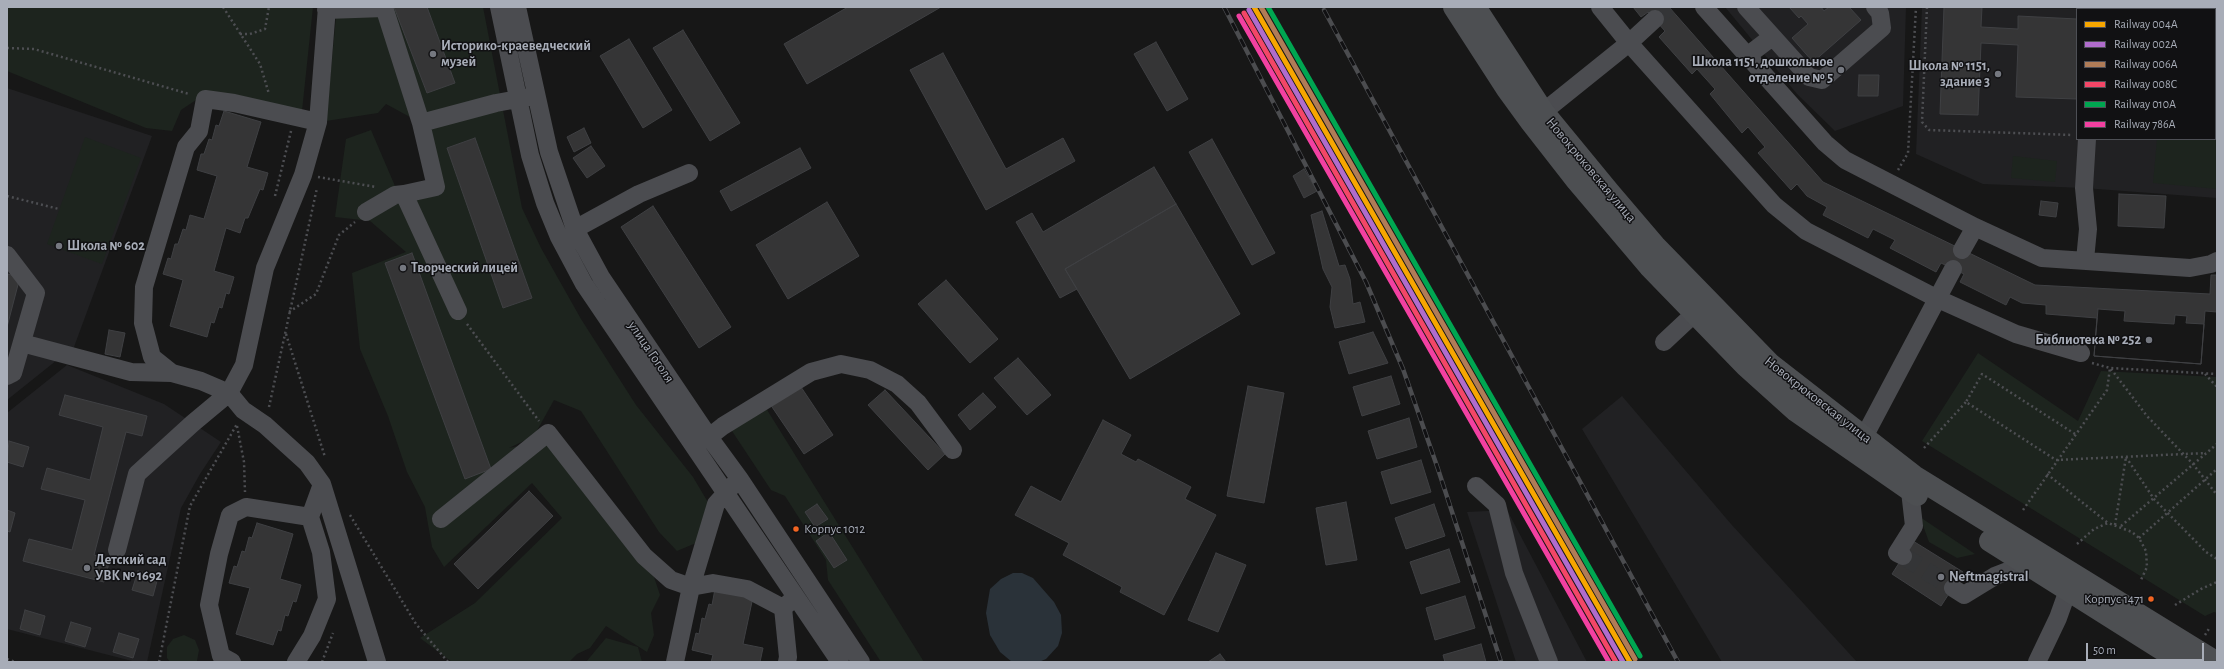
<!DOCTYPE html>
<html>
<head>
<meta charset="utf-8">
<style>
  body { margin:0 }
  #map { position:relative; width:2224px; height:669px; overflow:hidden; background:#171717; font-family:"Alegreya Sans",sans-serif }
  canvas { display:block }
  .frame { position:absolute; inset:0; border:8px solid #a8adb8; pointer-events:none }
  .legend { position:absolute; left:2076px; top:8px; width:140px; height:132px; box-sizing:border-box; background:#111113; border:1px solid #4d4f55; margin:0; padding:5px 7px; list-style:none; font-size:12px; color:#a8adb8 }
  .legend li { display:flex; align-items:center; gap:8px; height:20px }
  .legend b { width:20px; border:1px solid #4d4f55 }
  .scale { position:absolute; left:2086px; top:643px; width:118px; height:18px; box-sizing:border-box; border:2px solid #a8adb8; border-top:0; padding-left:5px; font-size:12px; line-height:14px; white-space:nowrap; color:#a8adb8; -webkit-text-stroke:3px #111113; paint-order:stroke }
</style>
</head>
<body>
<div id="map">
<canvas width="2224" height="669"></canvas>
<div class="frame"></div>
<ul class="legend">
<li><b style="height:5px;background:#f7a600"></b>Railway 004А</li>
<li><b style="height:5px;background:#b06ccc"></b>Railway 002А</li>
<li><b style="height:5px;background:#b07c57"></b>Railway 006А</li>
<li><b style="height:5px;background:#f34667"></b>Railway 008С</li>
<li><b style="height:5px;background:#00a651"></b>Railway 010А</li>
<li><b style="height:5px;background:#f240a1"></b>Railway 786А</li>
</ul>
<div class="scale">50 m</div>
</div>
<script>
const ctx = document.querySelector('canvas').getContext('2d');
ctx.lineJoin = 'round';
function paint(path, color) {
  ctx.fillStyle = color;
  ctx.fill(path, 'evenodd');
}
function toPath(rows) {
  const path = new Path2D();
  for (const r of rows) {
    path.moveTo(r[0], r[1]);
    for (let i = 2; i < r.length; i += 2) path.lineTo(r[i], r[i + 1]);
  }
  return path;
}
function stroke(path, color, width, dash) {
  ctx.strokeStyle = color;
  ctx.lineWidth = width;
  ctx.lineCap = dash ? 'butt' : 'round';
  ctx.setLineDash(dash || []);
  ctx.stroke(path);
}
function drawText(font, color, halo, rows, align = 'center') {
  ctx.font = font + ' "Alegreya Sans",sans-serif';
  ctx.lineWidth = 3;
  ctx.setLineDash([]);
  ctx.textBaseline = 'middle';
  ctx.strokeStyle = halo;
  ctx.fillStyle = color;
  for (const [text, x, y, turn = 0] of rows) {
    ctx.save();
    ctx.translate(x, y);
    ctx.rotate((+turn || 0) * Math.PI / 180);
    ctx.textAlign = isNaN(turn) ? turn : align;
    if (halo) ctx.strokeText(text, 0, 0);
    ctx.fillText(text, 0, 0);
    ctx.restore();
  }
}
paint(toPath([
  [1725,7,1906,7,1903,106,1835,131,1797,94],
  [1922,7,2217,7,2217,198,2084,188,1983,184,1916,154],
  [2077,9,2215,9,2215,139,2077,139],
  [7,88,152,136,71,355,57,360,7,400],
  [67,365,164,404,221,442,200,474,181,508,147,662,136,662,7,629,7,413],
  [1622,396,1731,524,1857,662,1722,662,1582,429],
  [1507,510,1587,662,1516,662,1467,512]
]), '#212123');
paint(toPath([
  [7,7,313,7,302,111,205,94,181,110,172,131,146,128,7,71],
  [337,7,394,7,427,93,455,83,427,7,483,7,522,208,541,248,581,319,636,405,693,477,709,504,696,543,677,551,659,532,581,411,554,400,534,436,509,448,538,442,555,432,594,477,616,509,653,574,660,595,651,613,654,635,647,652,606,626,590,648,577,654,569,662,452,662,420,638,475,603,562,518,532,483,444,567,432,547,425,507,407,472,388,416,360,349,352,273,406,252,370,221,335,217,346,139,371,130,395,186,436,187,421,123,386,104,378,113,326,121],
  [475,138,532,298,504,308,447,148],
  [2161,7,2217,7,2217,93,2215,93,2215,9,2161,9],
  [2215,135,2217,135,2217,189,2153,183,2157,139,2215,139],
  [85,137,141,158,102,264,47,244],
  [2013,156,2057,161,2055,182,2011,178],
  [1978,353,2078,421,2101,371,2217,377,2217,613,2214,612,2205,616,1922,441],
  [764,405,924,662,881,662,828,580,826,560,785,496,771,490,730,428],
  [1920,517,1975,554,1957,558,1929,542],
  [184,635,195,640,199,650,197,661,170,662,167,658,167,647,173,639],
  [606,638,638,647,642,662,586,662]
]), '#1d241e');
paint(toPath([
  [1013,573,1022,573,1033,578,1054,602,1061,615,1062,633,1058,646,1046,659,1039,662,1012,662,1000,652,990,635,986,613,990,589,1001,579]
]), '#2a3239');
const building = toPath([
  [394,7,427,7,455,83,427,93,394,7],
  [848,7,941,7,807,84,784,44,848,7],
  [1633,7,1669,7,1823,182,2035,285,2210,294,2211,275,2217,275,2217,312,2205,311,2201,364,2094,356,2097,318,2046,314,2046,305,2022,303,2010,297,2006,305,1960,282,1964,274,1941,263,1936,272,1890,248,1895,240,1873,229,1868,238,1823,215,1827,207,1807,196,1797,184,1791,190,1758,153,1765,147,1748,127,1742,133,1710,94,1715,89,1697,69,1692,74,1659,37,1665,31,1648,12,1641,17,1633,7],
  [1789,7,1821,7,1824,11,1829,7,1849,7,1861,20,1813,62,1792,38,1808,24,1801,16,1799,18,1789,7],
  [1944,7,1982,7,1981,27,2018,29,2018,16,2077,19,2077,99,2016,97,2018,45,1981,43,1978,115,1940,114,1944,7],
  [683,30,740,123,710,141,653,48,683,30],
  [629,39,672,110,643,128,600,56,629,39],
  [1156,42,1188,99,1167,111,1134,54,1156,42],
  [943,53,1006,169,1063,138,1075,161,986,210,910,70,943,53],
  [1859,75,1879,75,1878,96,1858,96,1859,75],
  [224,111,261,122,247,167,268,173,263,190,260,189,248,218,245,218,240,233,226,228,214,271,234,277,229,294,226,293,222,308,219,307,214,323,211,322,207,337,170,326,183,280,163,274,168,258,171,259,175,244,178,244,183,229,186,230,190,215,204,219,217,176,197,170,201,154,204,154,209,139,212,140,216,125,219,126,224,111],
  [584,128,591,143,574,152,567,137,584,128],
  [475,138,532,298,503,308,447,148,475,138],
  [1212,139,1275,253,1252,265,1189,152,1212,139],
  [591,146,605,166,587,178,573,158,591,146],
  [800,148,811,168,731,211,720,191,800,148],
  [1154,167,1176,204,1065,269,1077,289,1060,298,1016,222,1032,213,1043,232,1154,167],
  [1304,169,1317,191,1304,198,1293,176,1304,169],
  [2119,194,2166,196,2164,228,2118,226,2119,194],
  [2041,201,2058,203,2056,217,2039,215,2041,201],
  [827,202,859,256,788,299,756,245,827,202],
  [1176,204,1240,314,1130,379,1065,269,1176,204],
  [653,206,731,327,699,348,621,227,653,206],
  [1322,211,1339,266,1345,265,1350,279,1353,304,1360,302,1365,322,1335,328,1330,307,1332,287,1323,269,1311,215,1322,211],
  [412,253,491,469,465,479,385,263,412,253],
  [7,274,20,277,7,327,7,274],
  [946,280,998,339,970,363,918,304,946,280],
  [2098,309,2125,311,2124,321,2174,324,2175,315,2187,316,2186,323,2204,324,2201,364,2094,356,2098,309],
  [109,330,125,333,120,357,105,354,109,330],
  [1373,332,1388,363,1349,374,1339,342,1373,332],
  [1018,358,1051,395,1027,415,994,378,1018,358],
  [1391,376,1400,404,1362,416,1353,387,1391,376],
  [799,384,833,435,804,454,770,404,799,384],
  [1248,386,1284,393,1264,503,1227,496,1248,386],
  [885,390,945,454,928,470,868,405,885,390],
  [983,393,996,407,970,430,958,415,983,393],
  [65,395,147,416,142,436,126,432,94,555,110,559,104,582,23,561,29,539,72,550,85,500,41,489,47,468,90,480,103,427,59,415,65,395],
  [1409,418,1417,447,1377,459,1368,431,1409,418],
  [1103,420,1131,435,1121,454,1136,462,1138,459,1191,487,1185,499,1216,515,1164,615,1120,592,1122,587,1063,555,1069,543,1015,515,1031,486,1061,502,1103,420],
  [9,441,29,447,23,467,7,462,9,441],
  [1421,460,1431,492,1391,504,1381,472,1421,460],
  [529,491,553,516,478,589,454,564,529,491],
  [1346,502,1357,560,1326,565,1316,508,1346,502],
  [817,504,828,519,815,527,805,512,817,504],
  [1434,504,1445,536,1406,549,1395,518,1434,504],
  [7,510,15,513,10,532,7,531,7,510],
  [257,523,293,534,280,579,301,585,296,602,293,601,288,616,285,615,281,631,278,630,273,645,236,634,250,588,229,583,234,566,237,567,242,551,245,552,249,537,252,538,257,523],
  [829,532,847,560,834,568,816,541,829,532],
  [1913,541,1963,572,1941,606,1892,574,1913,541],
  [1449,549,1460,582,1421,594,1410,562,1449,549],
  [1216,553,1246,565,1218,632,1188,620,1216,553],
  [138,571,158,577,153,596,132,590,138,571],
  [715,589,753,597,743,644,763,648,760,662,711,662,713,655,692,650,696,633,699,634,702,618,705,619,709,604,712,605,715,589],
  [1465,596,1475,628,1435,640,1426,608,1465,596],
  [25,610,45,616,40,635,20,629,25,610],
  [71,622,91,628,85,647,65,641,71,622],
  [119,633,139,639,133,658,113,652,119,633],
  [1481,644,1486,662,1445,662,1443,655,1481,644],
  [1220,654,1226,662,1208,662,1220,654]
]);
paint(building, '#353536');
stroke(building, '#3f4043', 1);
stroke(toPath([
  [1655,19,1669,7],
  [1903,556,1953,588]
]), '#343537', 18, [18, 9]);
stroke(toPath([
  [223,7,260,64,269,94],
  [1927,7,1922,122,1929,130,2073,135],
  [2135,9,2135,7],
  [240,34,250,34,265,29,269,7],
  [7,48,34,49,189,94],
  [1898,170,1908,153,1916,7],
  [318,177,376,187],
  [7,196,59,209],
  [275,196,291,131],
  [289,312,316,294,339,235,355,222],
  [467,324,539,421],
  [286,334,325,457],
  [2092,363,2110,368,2217,374],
  [2111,369,2147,416,2193,464,2217,495],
  [2205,374,2217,387],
  [269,407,317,188],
  [237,426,244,462,245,492],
  [2075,434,1982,374,1966,402,2056,460,2206,453],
  [1924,448,1966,402],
  [2126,457,2154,499,2206,552,2217,559],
  [2047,474,2108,523],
  [2023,510,2107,390,2110,368],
  [350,515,416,624,448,662],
  [2115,525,2126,457],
  [2121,526,2217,444],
  [2139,538,2217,469],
  [2077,544,2094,529,2108,523,2132,532,2139,538,2146,551,2147,567,2140,582],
  [2175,605,2201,589,2217,582],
  [2205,635,2210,627],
  [7,659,15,662],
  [159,662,190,506,237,424],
  [322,662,333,633]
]), '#4d4e52', 2.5, [2, 3]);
stroke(toPath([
  [384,7,421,123,436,187,404,194,458,311],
  [499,7,530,155,545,203,559,237,584,284,840,662],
  [517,7,549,152,575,229,601,277,709,437,739,478,861,662],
  [1600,7,1629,43,1774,205,1806,231,1936,298,2016,334,2081,353],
  [1704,7,1825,143,1845,160,1975,227,2042,258,2190,268,2211,264,2217,261],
  [1746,7,1809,77,1822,80,1882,28,1880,13,1875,7],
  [326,10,384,8],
  [1747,56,1772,37],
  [1532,121,1629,43,1655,19],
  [318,122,234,103,205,99,199,131,186,147,144,287,143,323,152,357,172,373,201,381,229,393,243,410,265,425,307,463,322,484,377,662],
  [421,123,496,103,529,97],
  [366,212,395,195,404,194],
  [575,229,639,194,689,173],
  [1962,250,1975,227],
  [7,255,36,293,13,373,7,376],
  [2085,260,2088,229,2084,188,2087,139],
  [1664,342,1695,313],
  [22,343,131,372,172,373],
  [709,437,723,426,811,372,841,364,870,370,897,384,918,403,953,450],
  [1856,447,1864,437,1953,269],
  [1476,486,1497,505,1514,573,1549,662],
  [441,519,548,433,644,556,671,580,691,587,713,583,747,589,783,608],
  [117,550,137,474,193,423,229,393,244,365,265,268,303,175,318,122,327,7],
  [1903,556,1897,553,1914,526,1910,491],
  [1953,588,1964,595,1995,576,2026,564],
  [232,662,221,656,209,605,219,554,230,515,246,507,310,517],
  [296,662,312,636,327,599,321,552,310,517,322,484],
  [675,662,691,587,716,504,733,485],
  [787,662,788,657,783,608,791,601],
  [2037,662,2058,618,2068,590]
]), '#4b4c50', 18);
stroke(toPath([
  [1454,7,1507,89,1531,122,1577,181,1649,266,1746,366,1796,411,1917,495],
  [1475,7,1544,113,1609,192,1655,246,1770,364,1914,476,2216,662],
  [1990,541,2182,662]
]), '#4d4f52', 22);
const rail = toPath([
  [1224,7,1366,282,1403,369,1438,469,1501,662],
  [1324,10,1678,662]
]);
stroke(rail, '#4b4c4f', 4.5);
stroke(rail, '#111113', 3, [9]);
stroke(toPath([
  [1254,7,1630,662]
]), '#f7a600', 5);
stroke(toPath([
  [1249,10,1623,662]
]), '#b06ccc', 5);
stroke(toPath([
  [1261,7,1635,659]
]), '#b07c57', 5);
stroke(toPath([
  [1244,13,1616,662]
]), '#f34667', 5);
stroke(toPath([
  [1268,7,1640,656]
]), '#00a651', 5);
stroke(toPath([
  [1239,16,1609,662]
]), '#f240a1', 5);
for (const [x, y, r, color] of [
  [433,54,4,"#757880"],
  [1841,70,4,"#757880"],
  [1998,74,4,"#757880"],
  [59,246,4,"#757880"],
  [403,268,4,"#757880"],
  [2149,340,4,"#757880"],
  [796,529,3.5,"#f26522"],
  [87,568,4,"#757880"],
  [1941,577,4,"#757880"],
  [2151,599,3.5,"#f26522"]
]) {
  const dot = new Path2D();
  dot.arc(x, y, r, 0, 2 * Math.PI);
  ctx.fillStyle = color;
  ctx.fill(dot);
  stroke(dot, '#111113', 1.5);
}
drawText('13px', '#a8adb8', '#111113', [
  ["Корпус 1012",804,529],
  ["Корпус 1471",2144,599,"right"]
], 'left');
drawText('bold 14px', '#a8adb8', '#111113', [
  ["Историко-краеведческий",441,46],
  ["музей",441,62],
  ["Школа 1151, дошкольное",1833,62,"right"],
  ["отделение № 5",1833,78,"right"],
  ["Школа № 1151,",1990,66,"right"],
  ["здание 3",1990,82,"right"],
  ["Школа № 602",67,246],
  ["Творческий лицей",411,268],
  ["Библиотека № 252",2141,340,"right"],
  ["Детский сад",95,560],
  ["УВК № 1692",95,576],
  ["Neftmagistral",1949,577]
], 'left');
drawText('14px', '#a8adb8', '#111113', [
  ["Новокрюковская улица",1591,170,50],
  ["улица Гоголя",651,352,56],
  ["Новокрюковская улица",1818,400,38]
]);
</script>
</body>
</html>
